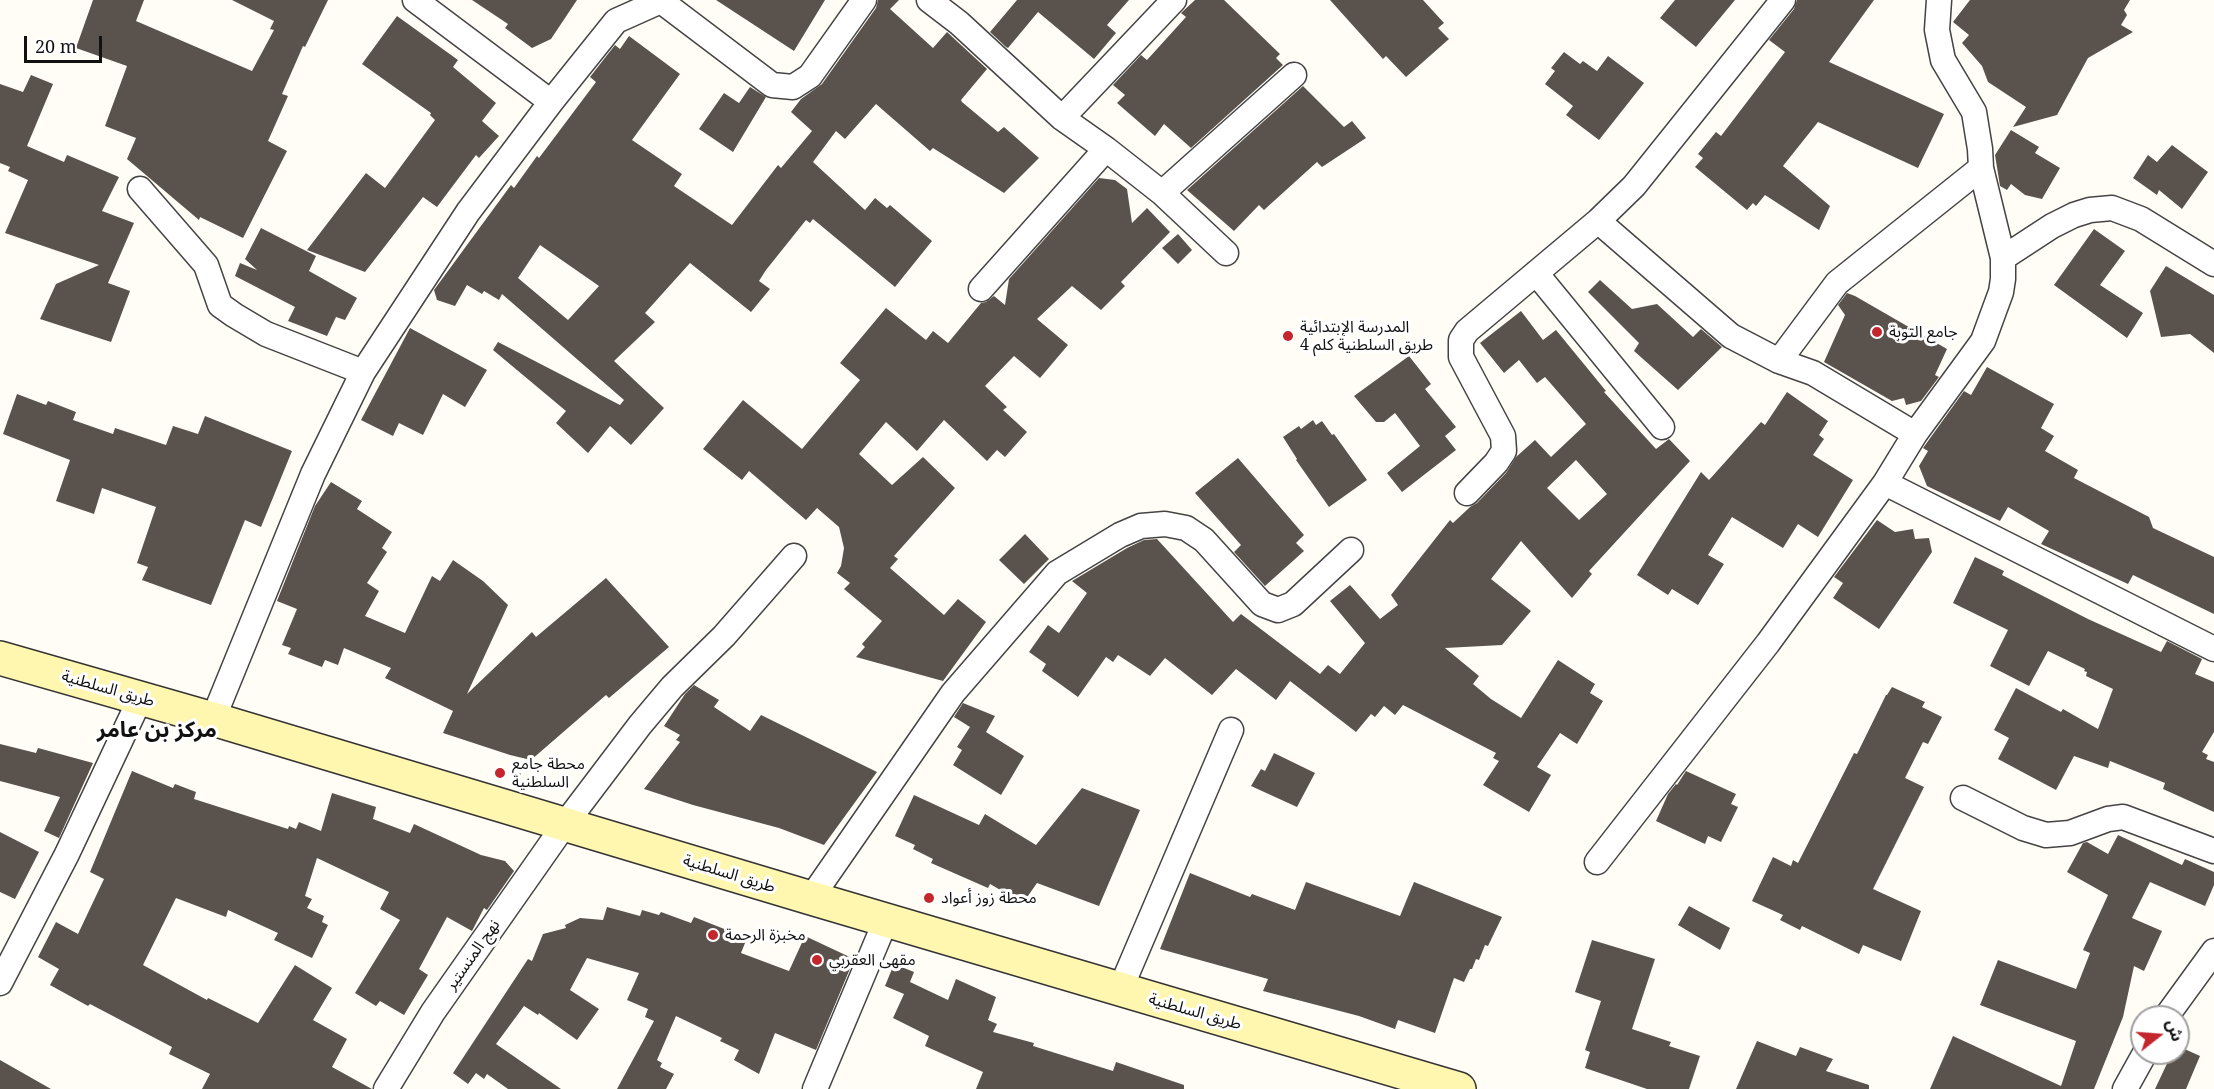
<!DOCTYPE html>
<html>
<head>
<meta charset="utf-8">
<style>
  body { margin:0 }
  #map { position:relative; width:2214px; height:1089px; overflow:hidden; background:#fffdf5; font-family:"Noto Serif","Noto Sans Arabic",serif }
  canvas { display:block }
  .north { position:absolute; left:2130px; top:1005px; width:60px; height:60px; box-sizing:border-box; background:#fff; border:2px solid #a0a0a0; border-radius:50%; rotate:73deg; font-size:16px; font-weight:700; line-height:24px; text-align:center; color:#111 }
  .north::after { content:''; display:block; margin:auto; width:21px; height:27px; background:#c4262e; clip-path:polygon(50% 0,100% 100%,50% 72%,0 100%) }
  .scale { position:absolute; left:24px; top:36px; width:78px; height:27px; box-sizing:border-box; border:3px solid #111; border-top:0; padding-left:8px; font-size:18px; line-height:21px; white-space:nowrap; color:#111; -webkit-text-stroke:4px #fff; paint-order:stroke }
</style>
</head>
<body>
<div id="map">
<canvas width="2214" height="1089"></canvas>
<div class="north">ش</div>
<div class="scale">20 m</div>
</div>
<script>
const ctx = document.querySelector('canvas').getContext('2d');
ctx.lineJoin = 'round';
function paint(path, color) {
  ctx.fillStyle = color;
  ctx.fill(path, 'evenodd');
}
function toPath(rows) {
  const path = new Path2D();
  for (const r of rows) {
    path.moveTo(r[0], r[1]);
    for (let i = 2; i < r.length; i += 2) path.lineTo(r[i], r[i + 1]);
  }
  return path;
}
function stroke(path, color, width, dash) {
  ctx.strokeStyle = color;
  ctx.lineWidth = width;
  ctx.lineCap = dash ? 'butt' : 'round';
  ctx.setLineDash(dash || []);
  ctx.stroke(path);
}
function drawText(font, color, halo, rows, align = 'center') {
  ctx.font = font + ' "Noto Serif","Noto Sans Arabic",serif';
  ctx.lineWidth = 6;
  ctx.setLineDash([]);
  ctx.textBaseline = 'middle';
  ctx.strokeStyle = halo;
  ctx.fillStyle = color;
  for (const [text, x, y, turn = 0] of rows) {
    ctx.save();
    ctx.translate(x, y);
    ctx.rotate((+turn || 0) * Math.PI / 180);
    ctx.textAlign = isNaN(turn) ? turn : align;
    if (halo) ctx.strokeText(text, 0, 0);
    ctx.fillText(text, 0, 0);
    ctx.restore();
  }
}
paint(toPath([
  [93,0,144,0,136,21,252,71,274,30,270,29,274,21,232,0,328,0,305,47,303,46,282,94,288,96,268,141,287,151,243,238,200,217,199,220,127,159,136,138,105,126,127,66,76,48],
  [472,0,577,0,551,39,532,48,505,28,508,24],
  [716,0,825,0,794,51],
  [878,0,899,0,890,9,933,48,947,32,987,69,961,100,962,102,998,132,1004,127,1039,158,1004,193,933,148,930,151,876,104,845,139,836,131,813,162,865,210,875,198,887,208,890,205,932,241,895,287,813,219,810,223,806,220,766,270,759,281,770,289,751,312,690,263,645,313,655,322,614,361,664,408,631,445,610,426,588,453,556,423,566,411,493,350,498,342,620,405,624,400,502,294,499,300,484,291,482,294,467,285,455,306,437,300,434,290,511,185,514,188,537,156,539,158,596,82,590,77,604,59,615,45,620,49,629,36,680,74,632,140,682,174,674,186,732,225,778,165,781,168,812,131,791,112,801,99,822,84,876,8],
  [540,245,599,286,568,320,518,278],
  [1017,0,1129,0,1107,25,1116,33,1094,59,1038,12,1008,48,1006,47,990,32],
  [1195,0,1224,0,1280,54,1276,58,1283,65,1191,148,1164,124,1155,136,1117,103,1125,95,1113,85,1141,55,1147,60,1186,17,1181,13],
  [1330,0,1423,0,1444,23,1438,28,1449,39,1406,77,1386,56,1383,59],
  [1675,0,1735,0,1696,47,1660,18],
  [1797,0,1874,0,1829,62,1944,114,1918,168,1818,122,1783,166,1830,206,1819,230,1765,195,1756,206,1753,203,1747,210,1695,167,1703,158,1698,154,1716,132,1721,136,1785,52,1769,40,1794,9],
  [1970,0,2130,0,2124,10,2127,15,2121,25,2133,32,2088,58,2057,115,2013,127,2026,107,1988,82,1982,66,1962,43,1969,35,1953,22],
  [397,16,458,60,453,67,496,103,482,121,499,136,479,158,476,155,437,207,423,197,365,272,307,250,366,173,385,188,435,120,430,115,431,113,362,64],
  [1564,52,1580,64,1583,61,1597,71,1608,56,1644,83,1599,140,1566,115,1573,106,1545,84,1555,71,1551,68],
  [31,75,53,84,27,146,64,162,67,155,119,177,102,211,134,223,108,283,130,291,111,342,40,319,56,284,99,265,5,233,28,180,8,171,10,167,0,163,0,84,23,92],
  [1303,86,1344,127,1352,121,1366,138,1322,167,1317,162,1264,210,1259,205,1234,231,1187,190],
  [750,87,766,97,733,152,699,129,724,93,739,103],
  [2011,130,2039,147,2035,153,2060,168,2042,199,2025,195,2011,184,2007,190,2000,186,1995,155],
  [2172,145,2208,172,2182,209,2159,190,2157,195,2133,178,2148,155,2157,162],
  [1099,178,1115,180,1127,189,1132,223,1147,208,1170,232,1121,282,1125,286,1101,310,1072,286,1037,319,1068,345,1040,378,1014,356,985,386,1007,407,1003,410,1027,432,1005,457,997,450,987,461,944,420,917,451,886,422,859,454,892,485,923,457,955,488,894,556,898,559,890,568,944,615,958,599,986,622,943,681,856,657,865,647,862,644,882,621,844,589,850,583,837,573,841,566,844,548,839,527,817,508,806,520,749,471,742,480,703,449,743,400,802,449,860,380,840,363,886,308,926,340,933,331,948,343,981,303,986,302,994,296,1005,305,1009,279],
  [261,228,316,256,309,271,357,298,345,320,336,317,327,336,288,321,295,307,235,276,240,263,257,270,245,259],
  [2094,229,2125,251,2100,285,2143,313,2127,338,2054,285],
  [1178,234,1192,250,1178,264,1162,248],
  [2166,266,2214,295,2214,353,2190,334,2161,337,2150,291],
  [1600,280,1632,309,1657,304,1693,337,1701,329,1722,347,1678,390,1634,351,1639,343,1588,292],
  [1847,293,1855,296,1947,349,1935,375,1939,377,1921,401,1906,405,1904,398,1892,401,1824,362,1845,315,1838,305],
  [1521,311,1543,340,1556,330,1606,391,1604,392,1656,449,1669,439,1690,461,1589,571,1592,574,1572,598,1521,541,1491,579,1531,611,1502,645,1445,648,1479,676,1473,684,1491,699,1521,718,1558,660,1595,684,1590,693,1603,701,1577,744,1560,733,1537,767,1551,775,1529,812,1483,785,1499,761,1493,758,1496,753,1403,705,1395,715,1384,706,1375,717,1371,714,1356,732,1290,681,1276,700,1236,669,1212,695,1165,658,1150,676,1118,655,1113,662,1106,657,1078,697,1042,671,1046,664,1029,652,1048,625,1059,633,1087,593,1072,581,1127,548,1144,540,1157,539,1233,622,1241,614,1320,674,1328,665,1340,674,1365,643,1330,601,1350,585,1380,619,1398,605,1391,595,1450,520,1453,523,1470,507,1477,503,1506,473,1516,457,1535,440,1551,457,1586,424,1545,377,1537,383,1519,360,1504,373,1480,343],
  [1576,460,1607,494,1579,520,1547,488],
  [410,328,487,370,465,407,443,394,423,435,399,423,393,436,361,420],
  [1409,356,1431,384,1425,389,1456,427,1445,436,1456,450,1402,492,1387,473,1420,446,1395,413,1384,422,1376,422,1354,396],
  [1987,367,2054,404,2041,428,2054,436,2045,451,2078,470,2074,478,2149,517,2153,528,2214,557,2214,614,2133,575,2128,584,2041,544,2049,531,2008,507,2000,521,1927,486,1919,466,1928,451,1923,448,1964,391,1971,395],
  [1787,392,1828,421,1819,435,1824,439,1813,455,1853,480,1818,537,1798,524,1783,548,1732,517,1708,555,1724,564,1698,605,1672,589,1668,595,1637,575,1701,472,1709,480,1761,422,1765,425],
  [17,394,46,405,48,401,76,412,73,420,113,434,115,428,166,445,173,426,198,434,205,416,292,451,261,527,245,520,211,605,142,580,148,567,137,563,156,507,102,488,94,514,56,501,70,460,3,434],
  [1313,420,1316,425,1322,421,1332,435,1334,434,1367,480,1329,507,1296,460,1297,459,1283,437,1299,426,1301,429],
  [1238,458,1304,535,1296,543,1304,551,1265,586,1234,552,1241,545,1195,493],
  [331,482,362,501,357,509,392,532,382,548,387,552,367,583,379,591,365,616,405,633,432,576,440,581,453,560,483,581,508,605,467,694,532,632,536,637,606,578,669,647,609,698,606,695,531,760,510,755,443,733,453,711,385,678,391,668,344,648,338,665,325,660,322,667,288,654,291,648,282,645,297,609,277,601,315,506],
  [1877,520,1895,532,1913,529,1915,539,1929,538,1932,552,1879,629,1833,598,1843,583,1834,577],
  [1025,534,1049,559,1024,584,999,560],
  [1975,557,2004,571,2002,575,2088,619,2161,652,2167,641,2202,659,2195,674,2214,682,2214,732,2202,752,2208,755,2206,759,2214,762,2214,812,2163,789,2165,783,2110,761,2108,768,2074,756,2056,790,1998,759,2009,738,1994,730,2016,688,2061,712,2063,709,2098,729,2113,689,2086,676,2087,672,2084,671,2085,669,2048,651,2029,686,1990,666,2008,630,1953,603],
  [694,685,719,700,714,707,750,731,761,715,877,772,824,845,779,828,693,805,644,789,680,742,676,740,680,735,664,726,685,694],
  [1892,687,1925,702,1922,707,1942,717,1928,744,1923,742,1905,778,1924,787,1873,889,1921,911,1901,961,1863,945,1859,954,1802,926,1800,930,1780,920,1783,915,1752,901,1773,857,1791,866,1793,860,1798,863,1854,753,1857,754,1886,695,1887,695],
  [963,703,995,716,986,732,1024,756,1001,795,953,765,962,750,957,747,970,727,954,717],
  [0,744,36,753,38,748,93,763,59,838,44,831,60,797,0,781],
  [1274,753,1315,773,1297,807,1251,786,1261,769,1265,771],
  [132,771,173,788,175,784,196,792,194,799,288,829,289,826,296,829,299,822,321,831,332,793,376,807,373,819,410,833,414,824,481,855,505,861,514,871,487,910,484,908,472,931,447,917,419,969,428,975,404,1015,380,1001,376,1006,355,993,400,920,380,909,389,892,317,858,305,896,312,899,307,908,324,916,322,922,328,925,312,958,274,940,278,933,228,910,226,917,176,898,143,965,207,1000,208,998,258,1023,295,965,332,988,313,1020,347,1039,332,1067,372,1089,202,1089,210,1074,169,1054,172,1047,90,1004,88,1006,50,985,59,969,38,957,56,922,78,934,104,879,90,872],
  [1686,771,1736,794,1731,804,1738,807,1721,842,1708,836,1705,844,1656,821,1668,794,1676,784,1677,785],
  [1082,788,1140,810,1099,906,1037,883,1023,903,990,884,988,888,931,863,933,859,913,849,915,845,895,836,914,795,979,825,985,814,1036,845],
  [0,832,39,852,15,899,0,892],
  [2118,835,2182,865,2185,859,2214,872,2214,885,2205,906,2150,882,2132,918,2162,931,2144,971,2134,966,2123,1017,2094,1089,1930,1089,1953,1036,2061,1086,2076,1041,1980,1005,1998,960,2076,989,2090,953,2083,950,2108,895,2067,872,2083,843,2087,842,2108,854],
  [1190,873,1250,897,1252,894,1295,910,1306,882,1400,916,1414,882,1502,917,1488,946,1485,945,1479,960,1476,959,1472,969,1470,969,1464,982,1454,978,1435,1033,1398,1020,1395,1029,1359,1016,1263,991,1268,979,1160,949],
  [1689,906,1730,928,1720,950,1678,925],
  [607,907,640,916,642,910,659,915,661,912,691,923,694,917,747,938,741,953,789,971,805,936,854,959,816,1050,775,1033,759,1074,734,1060,739,1050,720,1041,722,1038,676,1016,657,1060,662,1063,660,1067,674,1074,666,1089,617,1089,654,1021,645,1017,648,1009,627,1000,639,973,587,958,570,990,599,1009,577,1040,539,1013,538,1015,524,1006,496,1044,561,1089,508,1089,487,1074,484,1079,476,1073,468,1084,453,1073,528,959,532,961,543,934,566,928,565,925,580,918,603,920],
  [1592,940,1655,959,1632,1029,1671,1042,1669,1046,1700,1056,1689,1089,1647,1089,1585,1068,1590,1052,1585,1050,1601,1001,1575,992],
  [894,964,914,972,910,982,948,1000,956,979,996,997,988,1020,997,1024,993,1032,1034,1043,1033,1046,1113,1071,1116,1062,1184,1085,1184,1089,976,1089,983,1072,925,1046,929,1036,893,1018,904,994,885,986],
  [1757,1041,1796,1056,1800,1047,1833,1059,1826,1071,1869,1085,1869,1089,1736,1089],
  [2178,1046,2200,1056,2186,1089,2155,1089,2172,1053,2178,1053],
  [0,1060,51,1089,0,1089]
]), '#5a524d');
const minor = toPath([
  [929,0,959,23,1062,118,1106,149,1162,193,1226,253],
  [1939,0,1937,30,1943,60,1974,112,1980,149,1981,168,2003,258,2003,279,2001,292,1983,341,1915,434,1885,483,2214,649],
  [661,1,772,85,793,87,810,76,864,0],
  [551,102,616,21,663,0],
  [1062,118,1174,0],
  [140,189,206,265,220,305,234,315,266,334,363,372],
  [1162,193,1294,75],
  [1598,221,1731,336,1779,361,1813,373,1915,434],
  [2003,258,2052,226,2074,215,2090,210,2112,208,2141,219,2214,264],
  [1536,273,1662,427],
  [981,289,1106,149],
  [1779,361,1837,283,1981,168],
  [1467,493,1496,463,1504,451,1503,436,1461,357,1461,340,1467,331,1598,221,1634,186,1783,0],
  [213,719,313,474,363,372,468,212,551,102,415,0],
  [1963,798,2023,828,2046,835,2070,833,2108,819,2123,817,2214,851],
  [1597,862,1768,643,1885,483],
  [811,898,953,693,1057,573,1120,535,1141,526,1165,524,1186,528,1204,540,1262,604,1278,610,1293,604,1351,550],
  [0,983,67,854,140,699],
  [1120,990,1231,730],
  [2166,1017,2214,951],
  [386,1089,433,1012,565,824,640,725,672,687,724,636,794,556],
  [815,1089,886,920],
  [2125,1089,2145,1053]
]);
const secondary = toPath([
  [0,658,213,719,811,898,1459,1089]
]);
stroke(minor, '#444', 27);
stroke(secondary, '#333', 36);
stroke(minor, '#fff', 24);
stroke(secondary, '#fff6b0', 33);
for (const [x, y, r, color] of [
  [1877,332,6,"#c4262e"],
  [1288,336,6,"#c4262e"],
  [500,773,6,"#c4262e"],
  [929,898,6,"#c4262e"],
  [713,935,6,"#c4262e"],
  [817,960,6,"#c4262e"]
]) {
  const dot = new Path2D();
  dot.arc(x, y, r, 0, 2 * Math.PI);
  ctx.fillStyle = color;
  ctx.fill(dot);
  stroke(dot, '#fff', 2);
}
drawText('16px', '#111', '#fff', [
  ["المدرسة الإبتدائية",1300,327],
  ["طريق السلطنية كلم 4",1300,345],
  ["جامع التوبة",1889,332],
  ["محطة جامع",512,764],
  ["السلطنية",512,782],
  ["محطة زوز أعواد",941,898],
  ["مخبزة الرحمة",725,935],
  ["مقهى العقربي",829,960]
], 'left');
drawText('16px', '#111', '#fff', [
  ["طريق السلطنية",108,689,16],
  ["طريق السلطنية",729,874,17],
  ["نهج المنستير",473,955,-55],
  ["طريق السلطنية",1195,1012,16]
]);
drawText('bold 22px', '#111', '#fff', [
  ["مركز بن عامر",157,731]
]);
</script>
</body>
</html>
